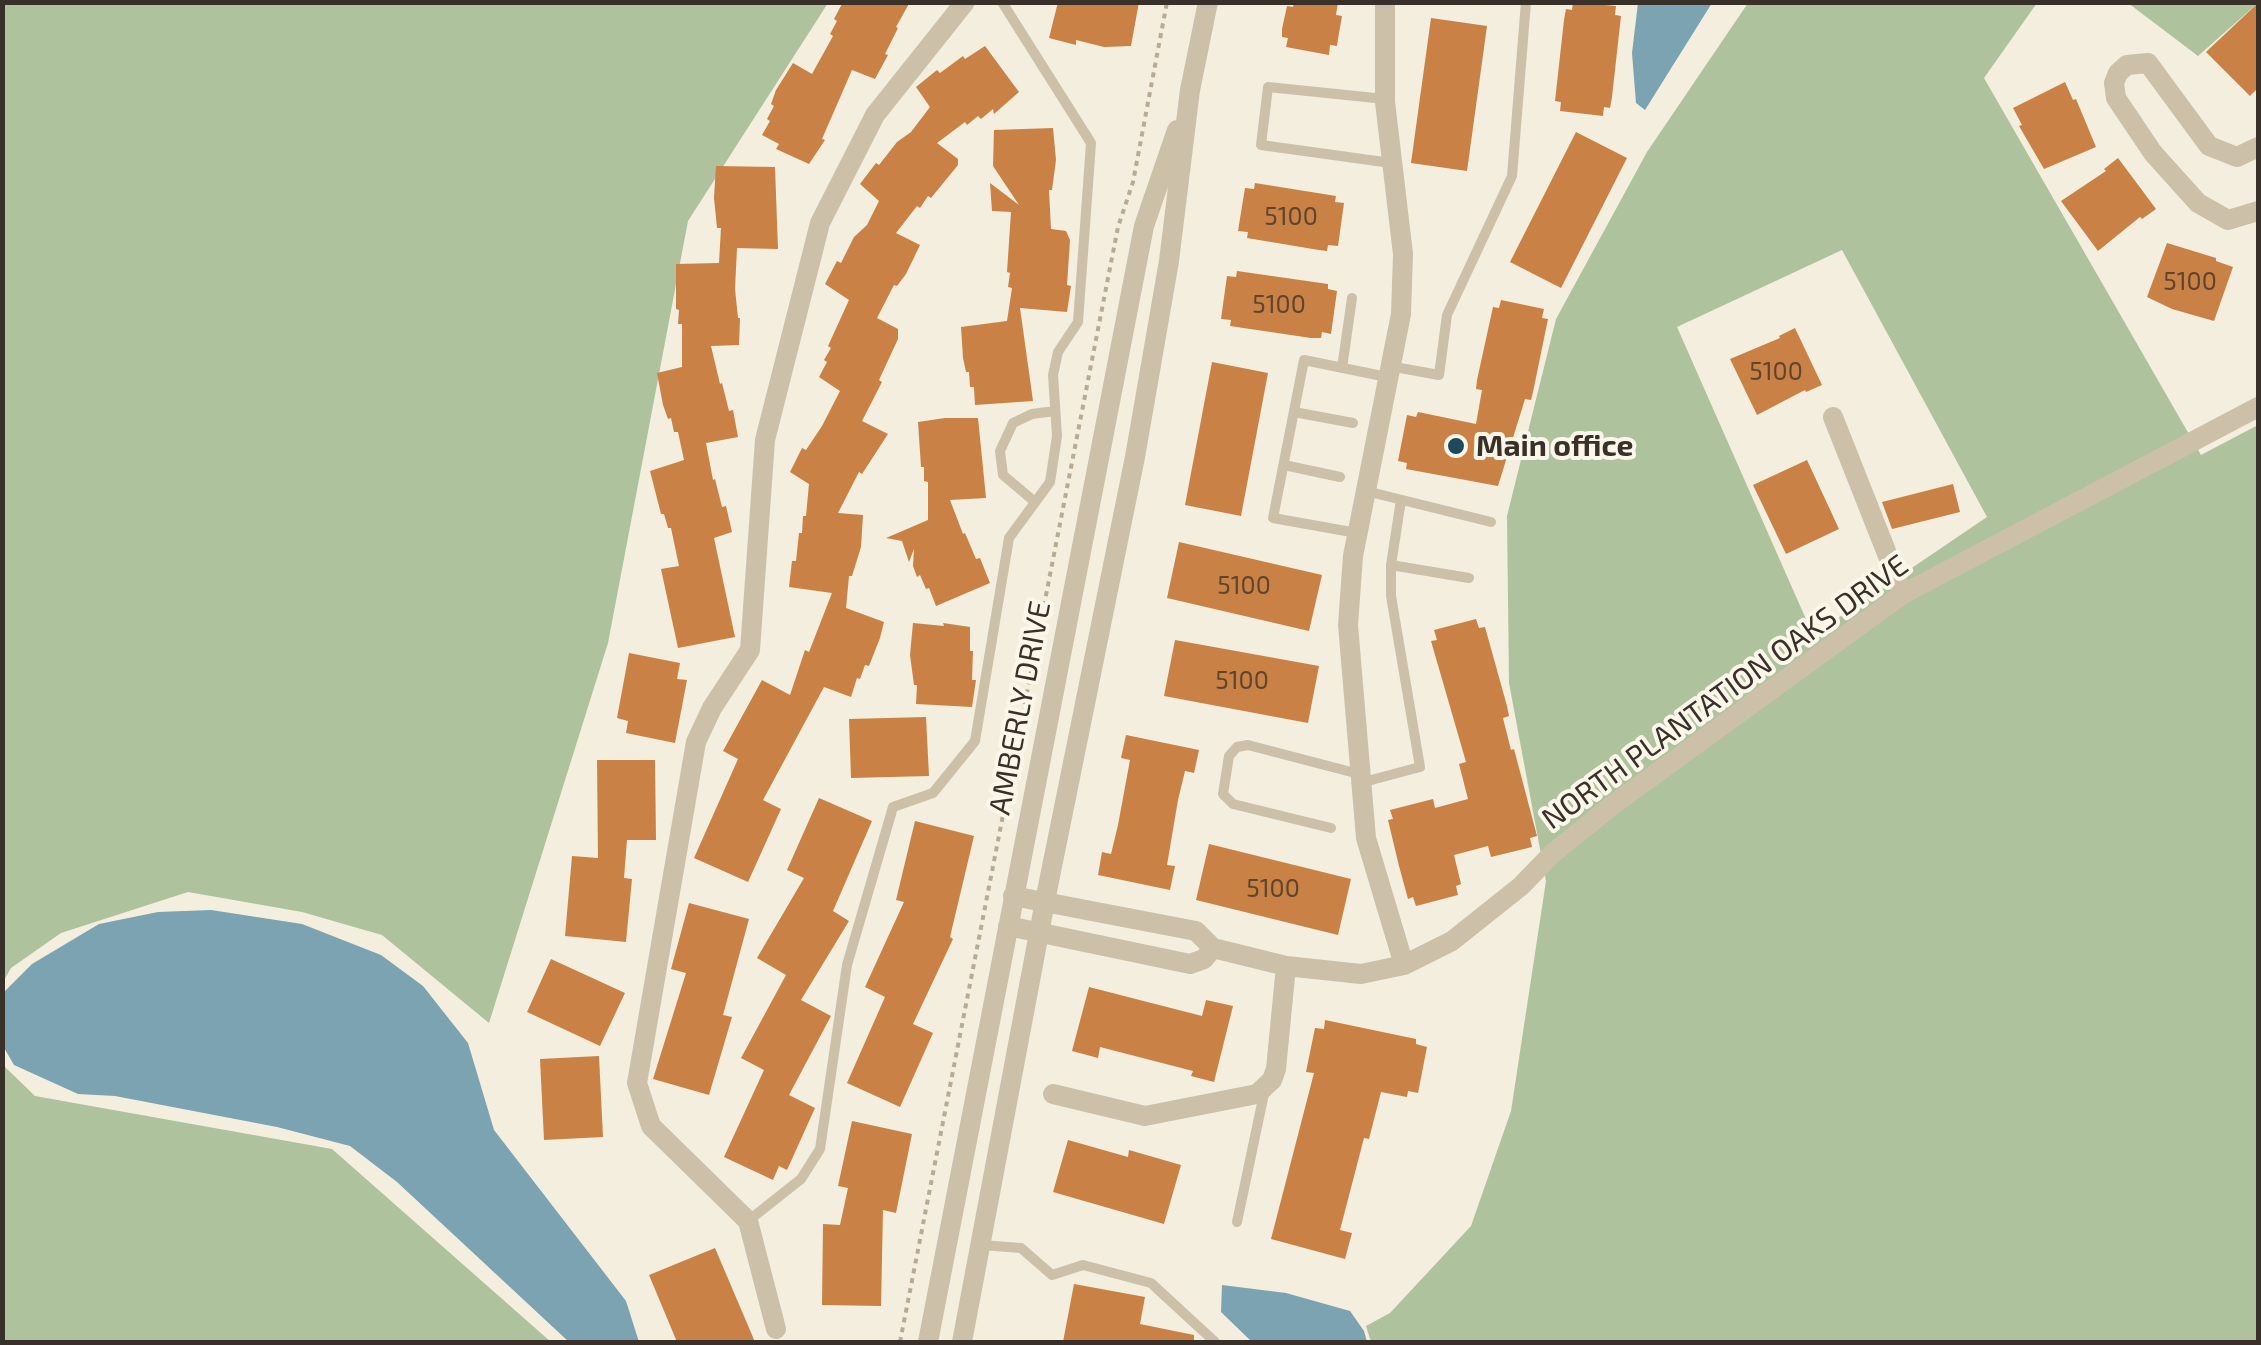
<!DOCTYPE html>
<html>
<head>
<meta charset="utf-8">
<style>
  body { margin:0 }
  #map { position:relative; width:2261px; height:1345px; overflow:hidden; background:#f3eedd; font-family:"Exo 2",sans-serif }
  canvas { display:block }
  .frame { position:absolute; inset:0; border:5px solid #393129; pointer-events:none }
</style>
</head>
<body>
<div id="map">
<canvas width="2261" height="1345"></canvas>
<div class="frame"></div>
</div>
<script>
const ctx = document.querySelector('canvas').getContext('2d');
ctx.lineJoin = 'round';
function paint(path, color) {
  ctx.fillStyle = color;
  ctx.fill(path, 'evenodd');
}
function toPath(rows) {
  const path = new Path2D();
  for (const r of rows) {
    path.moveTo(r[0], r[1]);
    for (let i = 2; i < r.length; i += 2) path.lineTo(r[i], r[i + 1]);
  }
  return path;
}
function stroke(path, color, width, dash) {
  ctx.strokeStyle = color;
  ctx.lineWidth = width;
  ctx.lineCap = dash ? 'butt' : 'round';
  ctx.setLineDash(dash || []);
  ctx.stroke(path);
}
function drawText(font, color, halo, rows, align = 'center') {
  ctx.font = font + ' "Exo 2",sans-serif';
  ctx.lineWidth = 8;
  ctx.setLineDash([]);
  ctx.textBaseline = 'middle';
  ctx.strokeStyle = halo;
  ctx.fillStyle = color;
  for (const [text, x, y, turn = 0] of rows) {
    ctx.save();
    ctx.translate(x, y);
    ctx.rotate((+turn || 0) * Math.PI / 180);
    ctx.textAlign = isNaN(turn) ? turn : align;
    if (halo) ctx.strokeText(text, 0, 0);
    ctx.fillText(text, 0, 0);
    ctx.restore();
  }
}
paint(toPath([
  [3,3,828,3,688,221,608,643,489,1023,382,935,302,912,188,892,61,933,11,968,3,982],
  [1748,3,2037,3,1984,78,2201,455,2258,425,2258,1342,1371,1342,1366,1326,1390,1313,1471,1226,1511,1111,1546,881,1509,683,1507,516,1556,319,1647,152],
  [1842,250,1987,517,1813,635,1677,327],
  [2128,3,2258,3,2198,56],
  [3,1065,35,1096,332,1149,551,1342,3,1342]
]), '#aec39d');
paint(toPath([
  [1638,3,1712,3,1645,110,1636,103,1632,53],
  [211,910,302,924,381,955,423,986,468,1043,494,1130,626,1301,639,1342,569,1342,397,1182,350,1146,277,1127,115,1096,78,1094,14,1065,3,1046,3,997,5,991,32,964,99,924,158,912],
  [1222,1285,1286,1293,1350,1311,1364,1331,1367,1342,1252,1342,1221,1312]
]), '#7ba3b1');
paint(toPath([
  [843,2,910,2,896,27,898,28,885,54,888,55,875,79,852,70,822,139,825,140,809,164,776,149,779,144,762,135,770,121,767,119,774,106,771,104,776,90,793,63,812,74,833,36,830,34,837,21,834,19],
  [1058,2,1139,2,1131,46,1104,47,1076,40,1076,45,1049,38],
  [1294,2,1338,2,1336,15,1342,16,1338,39,1337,46,1330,45,1329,55,1286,47,1288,38,1282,37,1282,29,1287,6,1293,7],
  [1573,2,1616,6,1615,15,1621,16,1612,97,1610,108,1604,107,1603,116,1560,111,1561,102,1555,101,1564,20,1566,9,1572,10],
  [2258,3,2258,88,2250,96,2206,52],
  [1431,18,1487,26,1467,171,1411,163],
  [985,46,1019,92,994,114,993,109,981,119,978,116,967,125,965,122,937,143,958,159,958,165,931,198,928,196,920,208,917,206,896,233,920,245,906,274,897,286,894,285,877,318,898,329,898,339,879,380,882,382,862,421,888,434,862,474,859,472,838,513,863,515,861,547,852,576,849,576,846,608,884,622,880,638,869,666,865,665,860,679,857,678,851,697,824,687,763,800,781,809,748,882,694,858,738,759,723,751,762,680,790,695,805,650,809,652,832,593,789,587,792,561,796,561,799,533,802,533,803,516,806,516,809,484,790,472,802,448,806,450,822,426,840,391,819,377,827,362,824,360,831,348,828,346,849,300,825,284,837,261,841,263,854,237,867,225,879,201,860,184,876,163,879,165,897,142,911,132,930,107,916,87,937,70,940,73,963,56,965,59],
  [2065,82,2073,100,2076,99,2096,147,2044,169,2019,126,2022,125,2013,108],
  [1053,128,1056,160,1052,190,1049,190,1051,229,1066,231,1070,240,1067,285,1071,286,1067,312,1020,308,1033,401,975,405,974,387,970,387,969,372,966,372,963,358,961,327,1007,321,1012,288,1008,287,1010,273,1007,272,1011,212,992,211,990,183,1019,205,993,166,994,130],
  [1576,132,1627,158,1561,288,1510,262],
  [2118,158,2156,209,2142,219,2140,217,2098,251,2061,201,2106,171,2104,169],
  [716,166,775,167,778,249,737,248,735,289,738,318,740,318,739,345,711,346,720,384,722,383,729,411,733,410,738,437,706,443,713,480,715,479,722,507,726,506,732,532,714,538,735,637,678,648,661,569,679,566,671,528,668,528,664,514,661,514,650,471,684,460,678,432,674,432,671,418,668,419,663,405,657,373,682,367,682,324,678,324,679,310,676,309,676,264,719,263,721,228,717,228,714,198],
  [1255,183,1336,196,1335,202,1344,203,1338,246,1328,245,1327,251,1319,250,1247,238,1248,232,1238,231,1245,188,1254,189],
  [2167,243,2216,258,2216,261,2233,267,2214,321,2172,309,2147,297],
  [1237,271,1328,284,1328,289,1337,291,1331,334,1322,332,1321,338,1311,338,1230,326,1231,320,1221,319,1227,276,1236,277],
  [1501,300,1544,309,1542,318,1548,319,1533,392,1531,400,1525,399,1498,486,1406,469,1407,463,1398,461,1407,415,1416,417,1418,412,1476,424,1482,390,1476,389,1477,380,1493,307,1499,308],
  [1795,328,1822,385,1806,392,1805,390,1757,415,1730,359,1780,338,1779,336],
  [1212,362,1268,373,1241,516,1185,505],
  [945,418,978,418,986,498,950,500,963,534,965,533,976,559,980,558,990,583,936,606,929,588,926,589,920,575,917,577,913,566,914,549,909,562,902,541,886,538,928,520,928,482,924,481,924,467,921,467,918,422],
  [1807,460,1839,529,1786,554,1753,485],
  [1953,484,1960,512,1892,529,1882,502],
  [1179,542,1322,575,1309,631,1167,598],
  [1476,619,1479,628,1485,627,1507,706,1509,716,1503,718,1511,750,1514,749,1537,836,1530,838,1532,847,1491,857,1488,846,1454,855,1461,884,1456,886,1458,895,1416,906,1413,897,1408,899,1399,866,1388,820,1393,819,1390,810,1433,799,1435,808,1468,799,1459,764,1466,762,1431,641,1437,640,1434,630],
  [913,623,944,626,943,623,970,627,970,651,973,651,972,680,976,680,972,707,916,704,917,685,914,685,910,655],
  [1175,640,1319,666,1308,723,1164,696],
  [629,653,680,663,677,679,687,680,675,743,626,733,628,721,617,718],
  [926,717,929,776,851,778,849,719],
  [1126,735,1199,750,1194,773,1185,771,1178,800,1167,865,1175,866,1170,890,1098,875,1102,852,1111,854,1118,825,1130,760,1121,758],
  [597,760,655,760,656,840,627,840,624,878,632,879,626,942,565,936,572,856,598,858],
  [819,798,872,821,833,911,849,921,801,1000,831,1016,789,1095,815,1108,787,1170,779,1166,773,1180,724,1157,764,1070,741,1058,786,975,757,958,804,878,787,870],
  [915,821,974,836,950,937,953,939,913,1024,933,1033,900,1107,847,1083,885,997,865,987,904,902,896,900],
  [1209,844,1351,879,1338,935,1196,900],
  [689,903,749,919,723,1015,732,1017,709,1095,653,1079,686,973,671,969],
  [551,959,625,993,600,1046,527,1012],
  [1089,987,1202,1016,1206,1000,1233,1006,1214,1082,1191,1076,1193,1071,1100,1047,1098,1058,1072,1051],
  [1325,1020,1416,1039,1416,1044,1427,1047,1418,1093,1408,1091,1407,1097,1381,1092,1369,1139,1364,1138,1340,1230,1352,1233,1345,1259,1271,1239,1314,1073,1306,1072,1315,1028,1324,1029],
  [599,1056,603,1137,544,1140,540,1059],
  [852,1121,912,1134,896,1213,883,1210,881,1306,822,1305,823,1224,840,1225,848,1188,838,1186],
  [1068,1140,1128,1157,1129,1150,1181,1165,1164,1224,1053,1192],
  [715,1248,755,1342,677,1342,649,1275],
  [1074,1284,1145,1297,1140,1324,1194,1335,1194,1342,1063,1342]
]), '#c98145');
stroke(toPath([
  [900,1342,1118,227,1133,182,1167,2]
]), '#b8ab93', 4, [5, 5]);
stroke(toPath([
  [1385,99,1268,87,1261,145,1391,163],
  [1389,366,1439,375,1447,315,1512,176,1526,2],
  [1342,368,1352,298],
  [1294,412,1353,423],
  [1284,465,1340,477],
  [1366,491,1491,522],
  [1035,502,1003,475,1000,451,1013,423,1032,414,1055,411],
  [1357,533,1273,518,1304,360,1387,377],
  [1391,565,1469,578],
  [1360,783,1420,767,1391,596,1391,565,1401,500],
  [1331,828,1233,804,1223,794,1229,756,1237,747,1248,745,1359,774],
  [748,1221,801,1179,820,1149,847,965,893,807,933,793,975,741,1009,538,1050,482,1057,436,1053,375,1058,352,1078,322,1091,143,1002,2],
  [1237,1222,1265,1089],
  [981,1245,1021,1248,1052,1275,1083,1265,1151,1283,1215,1342]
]), '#ccc0a9', 10);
stroke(toPath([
  [1385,2,1385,102,1403,254,1401,314,1353,556,1348,625,1366,838,1404,965],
  [2258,147,2237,157,2209,146,2148,63,2127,65,2118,73,2114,83,2116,98,2153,153,2198,203,2228,220,2258,211],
  [1833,417,1903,594],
  [1013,896,1196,931,1213,948,1286,966,1361,974,1404,965,1452,941,1521,886,1553,853,1614,804,1903,594,2258,407],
  [1008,926,1190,964,1204,959,1213,948],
  [1053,1094,1145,1116,1257,1094,1272,1080,1276,1069,1286,966],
  [776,1329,748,1221,651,1126,637,1083,696,742,712,708,750,650,765,440,820,223,875,115,965,2],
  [928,1342,1144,226,1177,130],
  [962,1342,1045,901,1135,457,1169,261,1190,90,1208,2]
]), '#ccc0a9', 20);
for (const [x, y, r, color] of [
  [1456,446,10,"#1d4a5c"]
]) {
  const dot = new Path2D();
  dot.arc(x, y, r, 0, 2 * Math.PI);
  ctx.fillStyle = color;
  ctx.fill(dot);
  stroke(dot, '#faf6ea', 4);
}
drawText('25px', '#5d4530', null, [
  ["5100",1291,217],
  ["5100",2190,282],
  ["5100",1279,305],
  ["5100",1776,372],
  ["5100",1244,586],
  ["5100",1242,681],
  ["5100",1273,889]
]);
drawText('bold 30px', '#393129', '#faf6ea', [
  ["Main office",1476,446]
], 'left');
drawText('30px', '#393129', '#faf6ea', [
  ["NORTH PLANTATION OAKS DRIVE",1725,692,-36],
  ["AMBERLY DRIVE",1020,708,-79]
]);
</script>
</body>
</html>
